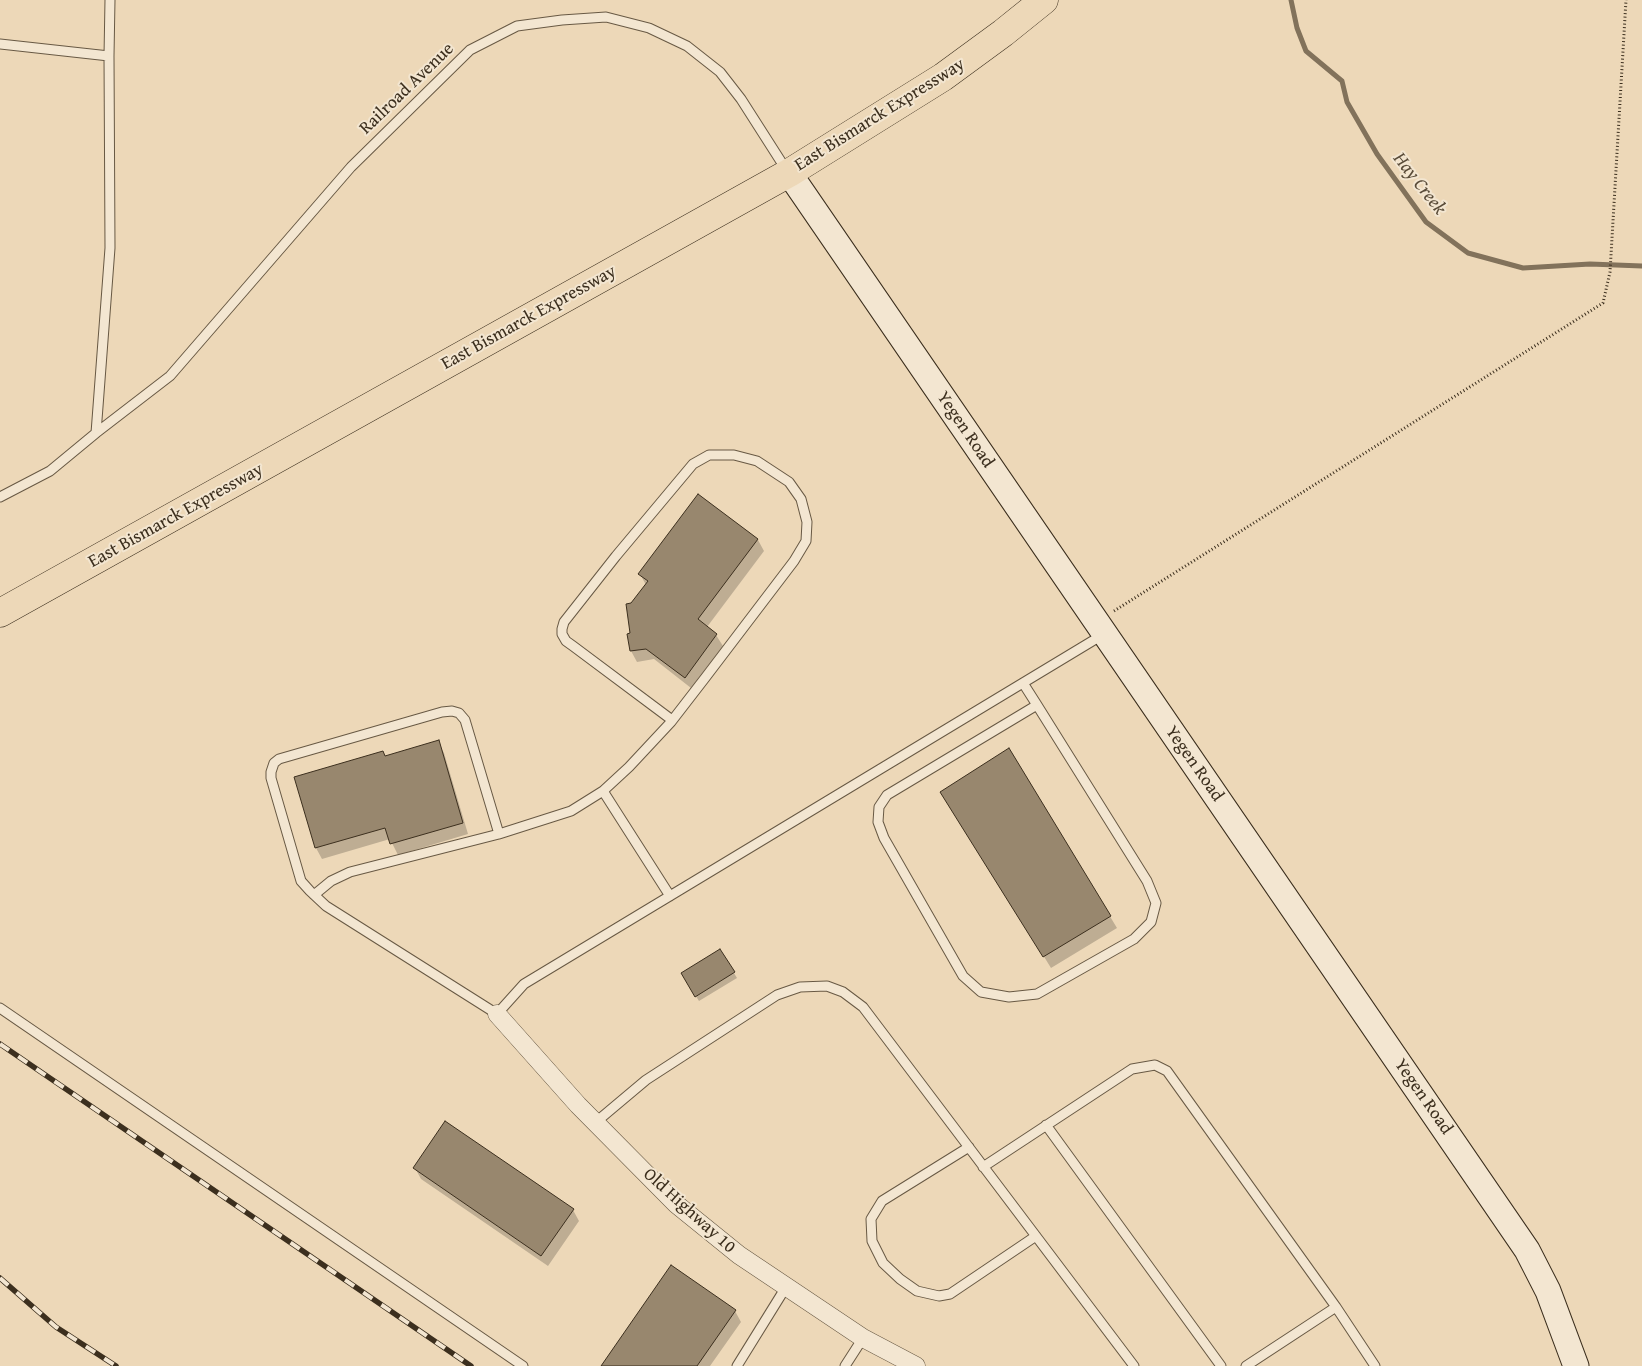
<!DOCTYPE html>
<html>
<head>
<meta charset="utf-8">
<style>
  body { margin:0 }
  canvas { display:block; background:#edd8b8 }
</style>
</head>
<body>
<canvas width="1642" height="1366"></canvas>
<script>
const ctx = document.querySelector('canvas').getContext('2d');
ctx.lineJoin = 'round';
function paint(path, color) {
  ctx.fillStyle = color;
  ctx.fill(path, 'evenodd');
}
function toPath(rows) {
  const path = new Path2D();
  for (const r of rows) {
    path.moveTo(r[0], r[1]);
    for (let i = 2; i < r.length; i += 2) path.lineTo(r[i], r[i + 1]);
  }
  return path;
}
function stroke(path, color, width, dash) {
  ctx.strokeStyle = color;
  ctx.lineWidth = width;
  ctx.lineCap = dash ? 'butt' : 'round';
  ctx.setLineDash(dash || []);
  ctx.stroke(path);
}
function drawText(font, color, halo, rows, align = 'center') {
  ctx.font = font + ' "Gentium Book Plus",serif';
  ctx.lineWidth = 4;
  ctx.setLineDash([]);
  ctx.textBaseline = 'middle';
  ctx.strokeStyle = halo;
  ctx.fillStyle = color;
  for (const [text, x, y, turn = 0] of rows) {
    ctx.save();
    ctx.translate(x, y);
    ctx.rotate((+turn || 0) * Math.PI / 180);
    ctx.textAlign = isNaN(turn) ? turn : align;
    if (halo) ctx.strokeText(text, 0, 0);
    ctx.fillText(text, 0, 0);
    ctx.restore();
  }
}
paint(toPath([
  [698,496,758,540,764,551,707,627,716,635,723,646,691,688,654,659,637,662,631,651,632,604,646,585,640,574],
  [438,742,444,753,468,834,398,855,390,839,322,859,316,848,295,777,385,757],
  [1009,749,1117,928,1051,968,949,803],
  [720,950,737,978,699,1001,682,974],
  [415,1168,573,1210,579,1221,548,1266,421,1179],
  [735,1311,741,1322,710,1366,603,1366]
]), '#0003');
stroke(toPath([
  [1291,0,1297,28,1306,51,1342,81,1347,102,1377,154,1426,222,1468,253,1523,268,1590,264,1642,266]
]), '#82725b', 5);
const building = toPath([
  [698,494,758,539,698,619,717,634,685,678,646,649,630,651,627,634,630,633,626,604,631,603,648,581,638,574,698,494],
  [439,740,463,823,390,844,385,828,315,848,294,777,383,751,385,756,439,740],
  [1009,748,1111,916,1043,957,940,792,1009,748],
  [720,949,735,972,695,997,681,973,720,949],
  [445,1121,574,1209,541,1256,413,1168,445,1121],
  [671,1265,736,1310,697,1366,601,1366,671,1265]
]);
paint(building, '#98876e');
stroke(building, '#3c2f1e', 1);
const lane = toPath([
  [0,44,109,56],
  [96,433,170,376,351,167,470,50,517,26,562,20,606,17,649,28,687,46,720,72,741,99,787,171],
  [0,497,50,471,96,433,110,248,109,56,110,0],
  [1023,683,1037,705,1147,881,1156,903,1151,922,1134,939,1037,994,1009,997,981,992,963,976,884,838,878,822,879,807,887,795,1037,705],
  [603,791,670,896],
  [499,834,465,720,459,713,452,711,442,712,279,759,274,763,271,772,271,778,301,881,310,891,326,906,497,1014,524,984,1104,634],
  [314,895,331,881,350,872,499,834,571,811,603,791,629,767,671,722,705,678,794,561,806,541,807,522,801,499,789,482,757,461,734,455,709,455,693,464,616,556,564,622,562,629,562,634,566,641,573,646,672,720],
  [0,1008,523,1366],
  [596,1122,646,1080,777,995,800,987,827,986,843,992,863,1007,1134,1366],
  [1046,1125,1221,1366],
  [969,1147,882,1201,871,1219,872,1241,883,1263,900,1279,917,1291,939,1296,950,1294,1036,1236],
  [983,1167,1132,1069,1155,1065,1167,1071,1336,1307],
  [737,1366,786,1287],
  [845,1366,863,1338],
  [1246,1366,1336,1307,1375,1366]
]);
const street = toPath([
  [497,1014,578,1105,676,1204,739,1255,863,1338,916,1366]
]);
const secondary = toPath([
  [789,173,1527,1250,1548,1291,1576,1366]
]);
const primary = toPath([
  [0,613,789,173,943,77,1003,33,1044,0]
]);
stroke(lane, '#685944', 11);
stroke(street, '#685944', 19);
stroke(secondary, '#3c2f1e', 27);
stroke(primary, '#3c2f1e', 29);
stroke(toPath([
  [1114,611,1603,303,1610,272,1626,0]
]), '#3c2f1e', 3, [1, 2.5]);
stroke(lane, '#f3e6d1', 9);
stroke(street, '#f3e6d1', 18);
stroke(secondary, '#f3e6d1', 25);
stroke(primary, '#edd8b8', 28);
const rail = toPath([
  [0,1044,471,1366],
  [0,1278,56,1327,116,1366]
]);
stroke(rail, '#3c2f1e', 5.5);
stroke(rail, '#f3e6d1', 4, [11]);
drawText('18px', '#3c2f1e', '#f3e6d1', [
  ["Railroad Avenue",407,89,-44],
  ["East Bismarck Expressway",880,115,-32],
  ["East Bismarck Expressway",529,318,-29],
  ["Yegen Road",965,430,56],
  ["East Bismarck Expressway",176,516,-29],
  ["Yegen Road",1194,764,55],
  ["Yegen Road",1423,1097,55],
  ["Old Highway 10",689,1211,42]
]);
drawText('italic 19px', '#594b38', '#f3e6d1', [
  ["Hay Creek",1419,184,52]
]);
</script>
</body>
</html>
